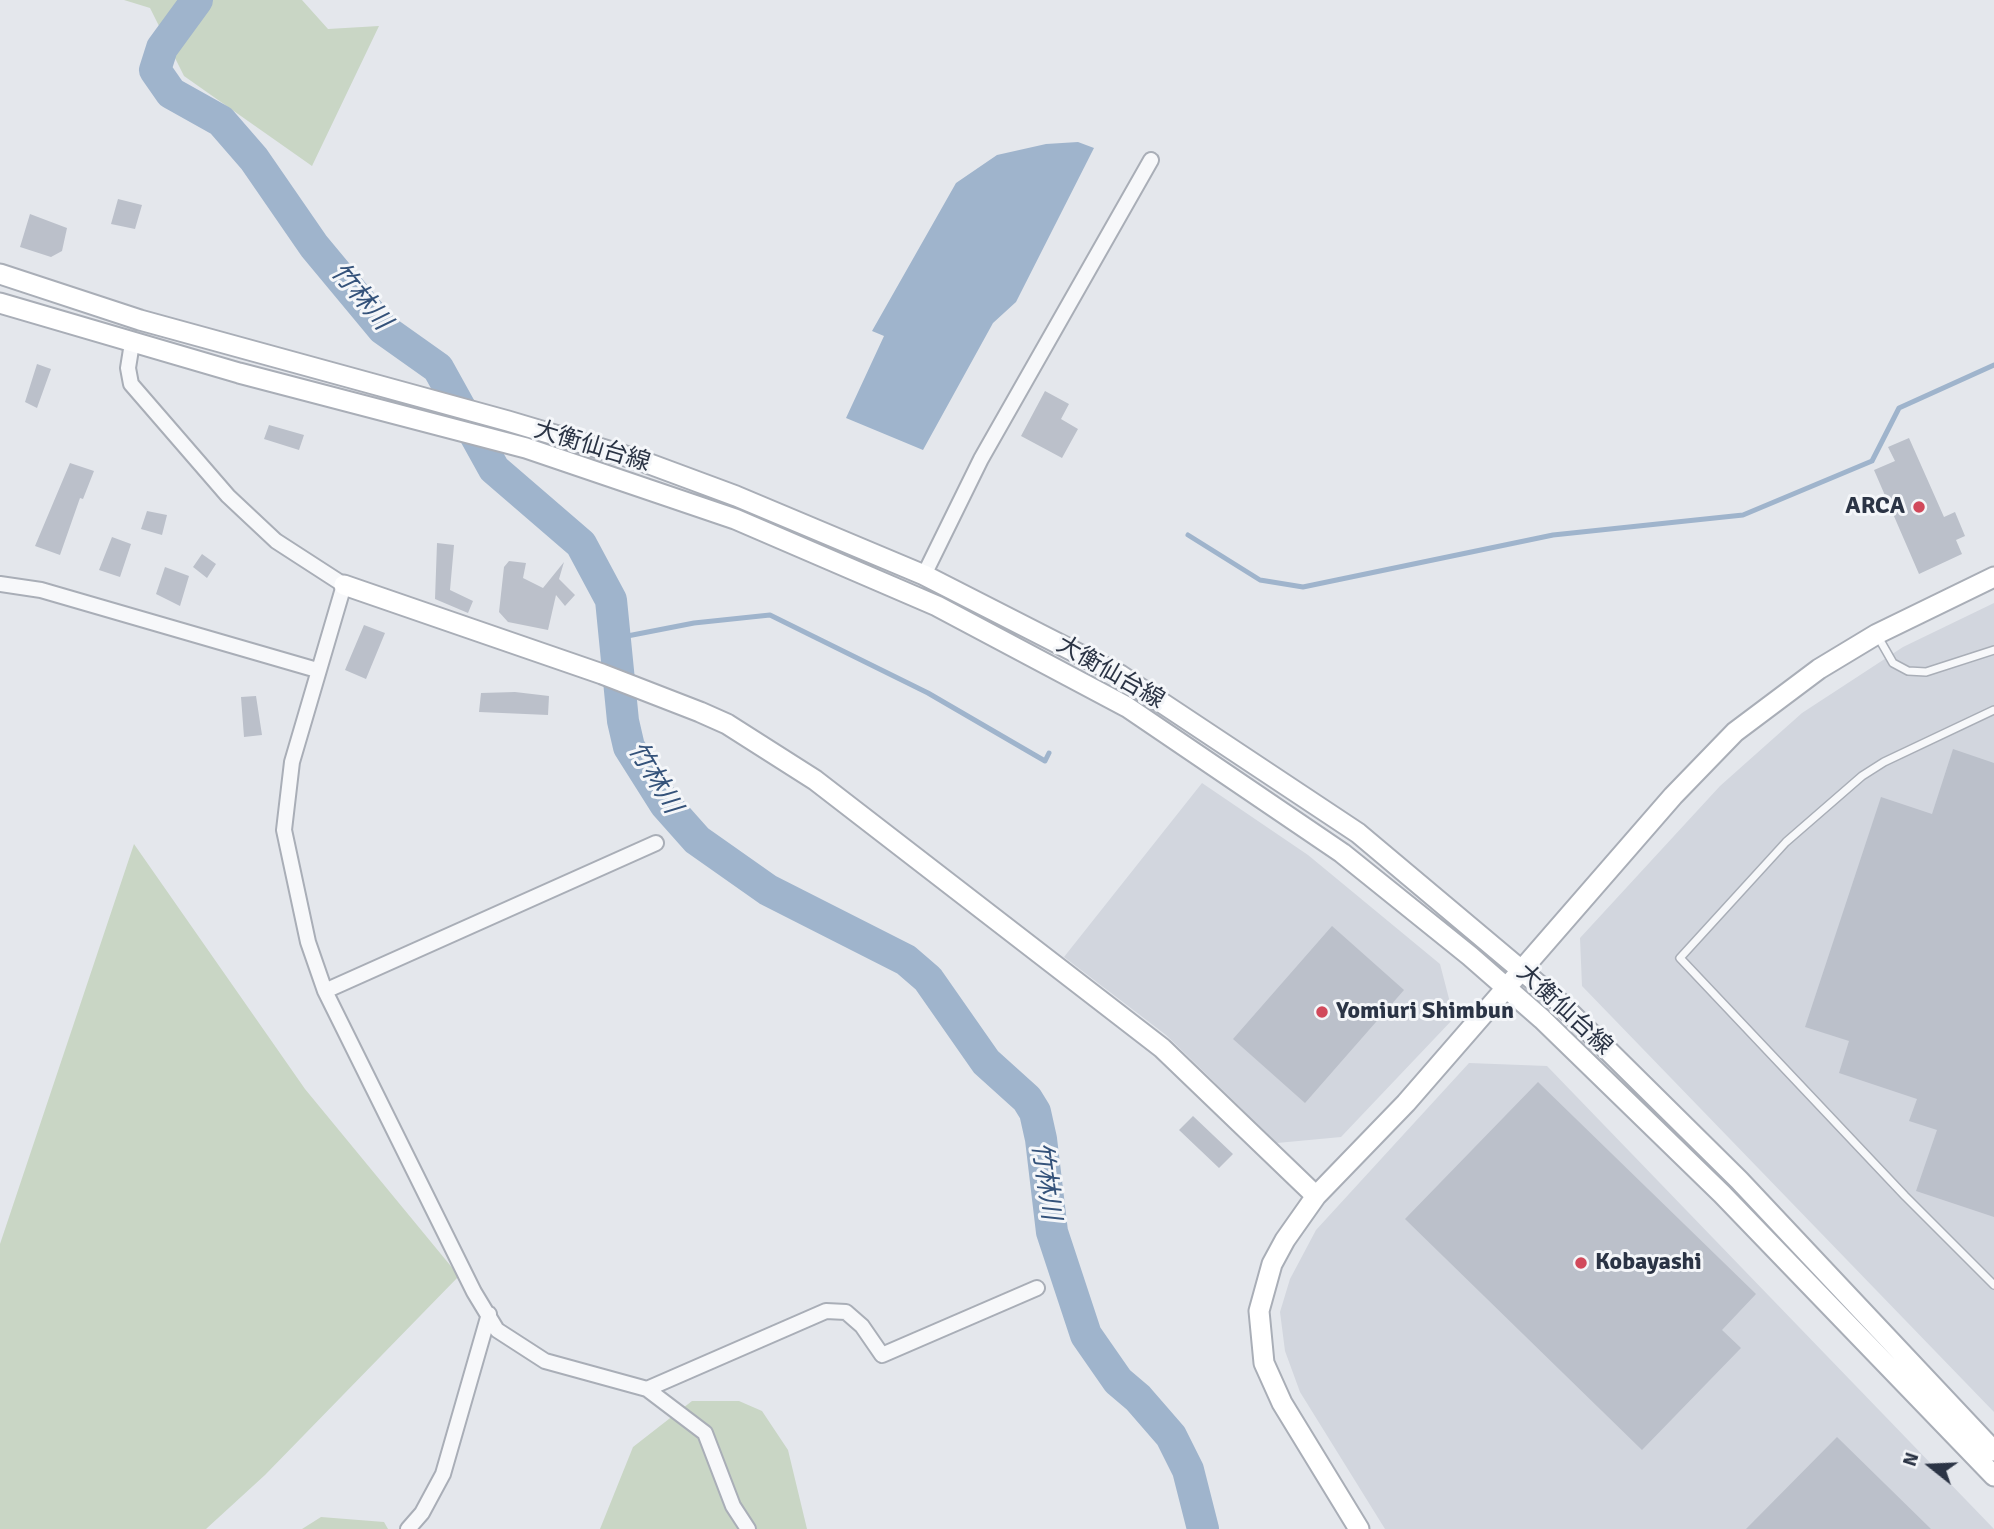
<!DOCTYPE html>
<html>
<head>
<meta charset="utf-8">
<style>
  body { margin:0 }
  #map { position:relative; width:1994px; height:1529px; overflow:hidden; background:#e4e7ec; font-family:Signika,sans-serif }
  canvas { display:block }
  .north { position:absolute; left:1896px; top:1431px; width:70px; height:70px; -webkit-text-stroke:5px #f4f6f9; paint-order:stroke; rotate:288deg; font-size:19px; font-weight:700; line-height:28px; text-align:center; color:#2b3445 }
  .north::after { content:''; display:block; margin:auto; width:24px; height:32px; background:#2b3445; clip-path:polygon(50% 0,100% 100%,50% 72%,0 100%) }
</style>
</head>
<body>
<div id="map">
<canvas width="1994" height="1529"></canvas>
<div class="north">N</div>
</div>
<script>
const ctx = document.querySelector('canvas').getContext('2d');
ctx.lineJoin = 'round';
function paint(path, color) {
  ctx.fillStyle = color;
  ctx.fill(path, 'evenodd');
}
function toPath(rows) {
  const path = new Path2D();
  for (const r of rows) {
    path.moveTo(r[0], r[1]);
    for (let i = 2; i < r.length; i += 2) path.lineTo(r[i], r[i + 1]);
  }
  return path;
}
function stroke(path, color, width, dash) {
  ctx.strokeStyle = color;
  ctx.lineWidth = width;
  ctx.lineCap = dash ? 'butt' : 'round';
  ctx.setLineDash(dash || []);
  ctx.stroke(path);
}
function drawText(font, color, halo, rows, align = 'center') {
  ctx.font = font + ' Signika,"Noto Sans JP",sans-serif';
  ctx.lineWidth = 6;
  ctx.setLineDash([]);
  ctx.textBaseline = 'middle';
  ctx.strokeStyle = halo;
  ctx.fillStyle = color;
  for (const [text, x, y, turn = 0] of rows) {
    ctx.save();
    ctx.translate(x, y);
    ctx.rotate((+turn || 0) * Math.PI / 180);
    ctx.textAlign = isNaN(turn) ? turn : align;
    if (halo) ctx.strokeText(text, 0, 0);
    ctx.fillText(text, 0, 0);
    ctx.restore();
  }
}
paint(toPath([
  [1994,603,1994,1412,1582,986,1580,938,1720,786,1802,713,1903,647],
  [1202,783,1308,855,1440,964,1454,1018,1341,1137,1277,1143,1166,1035,1064,957],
  [1469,1063,1547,1066,1994,1529,1385,1529,1300,1392,1285,1351,1280,1312,1290,1279,1316,1230]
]), '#d2d6de');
paint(toPath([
  [124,0,302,0,328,29,379,26,312,166,184,76,150,8],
  [134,844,305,1089,459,1276,265,1475,206,1529,0,1529,0,1244],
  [692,1401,739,1401,762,1411,788,1450,807,1529,600,1529,633,1447],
  [321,1517,384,1522,388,1529,302,1529]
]), '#c9d6c5');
paint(toPath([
  [1078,142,1094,148,1016,302,993,323,923,450,846,418,884,336,872,331,956,183,997,155,1046,144]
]), '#9fb4cc');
stroke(toPath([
  [1188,535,1260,580,1303,587,1553,535,1743,515,1872,461,1899,408,1994,365],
  [617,638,694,623,770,615,928,693,1045,761,1049,753]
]), '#9fb4cc', 5);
stroke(toPath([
  [197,0,162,48,155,70,171,93,221,121,254,159,314,246,383,329,438,368,494,469,581,544,611,600,623,721,629,747,665,804,697,840,768,890,906,960,928,979,986,1062,1027,1099,1035,1112,1041,1139,1052,1232,1086,1335,1118,1381,1138,1398,1171,1436,1188,1470,1203,1529]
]), '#9fb4cc', 32);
paint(toPath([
  [118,199,142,205,135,229,111,224],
  [30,214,67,228,62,251,51,257,20,247],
  [37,364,51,369,37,408,25,402],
  [1045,391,1069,404,1061,419,1078,429,1062,458,1021,436],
  [269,425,304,435,299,450,264,439],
  [1909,438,1944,517,1955,512,1965,536,1956,540,1962,554,1919,574,1874,470,1895,461,1888,447],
  [70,463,94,471,83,499,80,498,60,555,35,546],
  [147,511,167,515,162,535,141,529],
  [112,537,131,544,120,577,99,570],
  [437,543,454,545,450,590,473,601,468,613,435,599],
  [202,554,216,564,207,578,193,567],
  [509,561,526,563,523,578,543,588,564,562,559,579,575,595,565,606,556,595,548,630,508,622,499,612,504,567],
  [165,567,189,576,180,606,156,594],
  [364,625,385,633,366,679,345,670],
  [515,692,549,696,548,715,479,712,481,693],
  [256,696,262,735,244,737,241,697],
  [1953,749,1994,763,1994,1217,1916,1191,1937,1130,1909,1121,1917,1099,1839,1073,1849,1041,1805,1027,1881,797,1932,814],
  [1332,926,1404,990,1305,1103,1233,1039],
  [1538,1082,1756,1294,1722,1330,1741,1348,1642,1450,1405,1219],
  [1193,1116,1233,1154,1219,1168,1179,1130],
  [1837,1437,1931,1529,1746,1529]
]), '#bbc0ca');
const lane = toPath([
  [1877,635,1893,663,1908,671,1926,672,1994,650],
  [1994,710,1884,762,1862,776,1786,842,1680,958,1905,1196,1994,1285]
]);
const street = toPath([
  [132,343,128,368,131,384,228,496,276,541,344,585,292,762,284,830,308,942,325,991,474,1292,497,1330,545,1361,647,1389,705,1433,733,1506,748,1529],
  [924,575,981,459,1151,160],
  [0,584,41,590,317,670],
  [325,991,656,843],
  [647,1389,826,1311,846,1312,862,1326,882,1355,1037,1288],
  [408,1529,422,1513,443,1474,489,1314]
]);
const secondary = toPath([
  [0,274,140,320,508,421,639,460,736,496,924,575,1120,675,1358,833,1558,1001,1739,1180,1994,1451],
  [0,303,239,373,526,448,735,519,937,606,1127,707,1342,853,1470,956,1542,1019,1722,1194,1994,1476],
  [344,585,602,674,700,712,727,724,815,780,1162,1048,1316,1196],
  [1359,1529,1282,1403,1264,1363,1259,1311,1272,1264,1285,1240,1316,1196,1406,1103,1673,796,1735,732,1819,669,1877,634,1994,577]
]);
stroke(lane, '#a9aeb7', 10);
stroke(street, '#a9aeb7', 18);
stroke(secondary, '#a9aeb7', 23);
stroke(lane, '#f7f8fa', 7);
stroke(street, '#f7f8fa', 14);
stroke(secondary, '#fff', 19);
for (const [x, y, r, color] of [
  [1919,507,7,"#d1495b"],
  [1322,1012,7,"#d1495b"],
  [1581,1263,7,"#d1495b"]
]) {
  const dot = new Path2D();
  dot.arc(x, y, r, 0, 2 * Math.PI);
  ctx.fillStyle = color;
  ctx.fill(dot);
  stroke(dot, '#f4f6f9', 2.5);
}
drawText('24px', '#2b3445', '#f4f6f9', [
  ["大衡仙台線",592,447,17],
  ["大衡仙台線",1110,673,30],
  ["大衡仙台線",1564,1010,43]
]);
drawText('bold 24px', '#2b3445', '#f4f6f9', [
  ["ARCA",1905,507,"right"],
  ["Yomiuri Shimbun",1336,1012],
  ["Kobayashi",1595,1263]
], 'left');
drawText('italic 26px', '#34527a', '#f4f6f9', [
  ["竹林川",360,297,50],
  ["竹林川",654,778,59],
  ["竹林川",1045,1181,82]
]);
</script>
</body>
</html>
